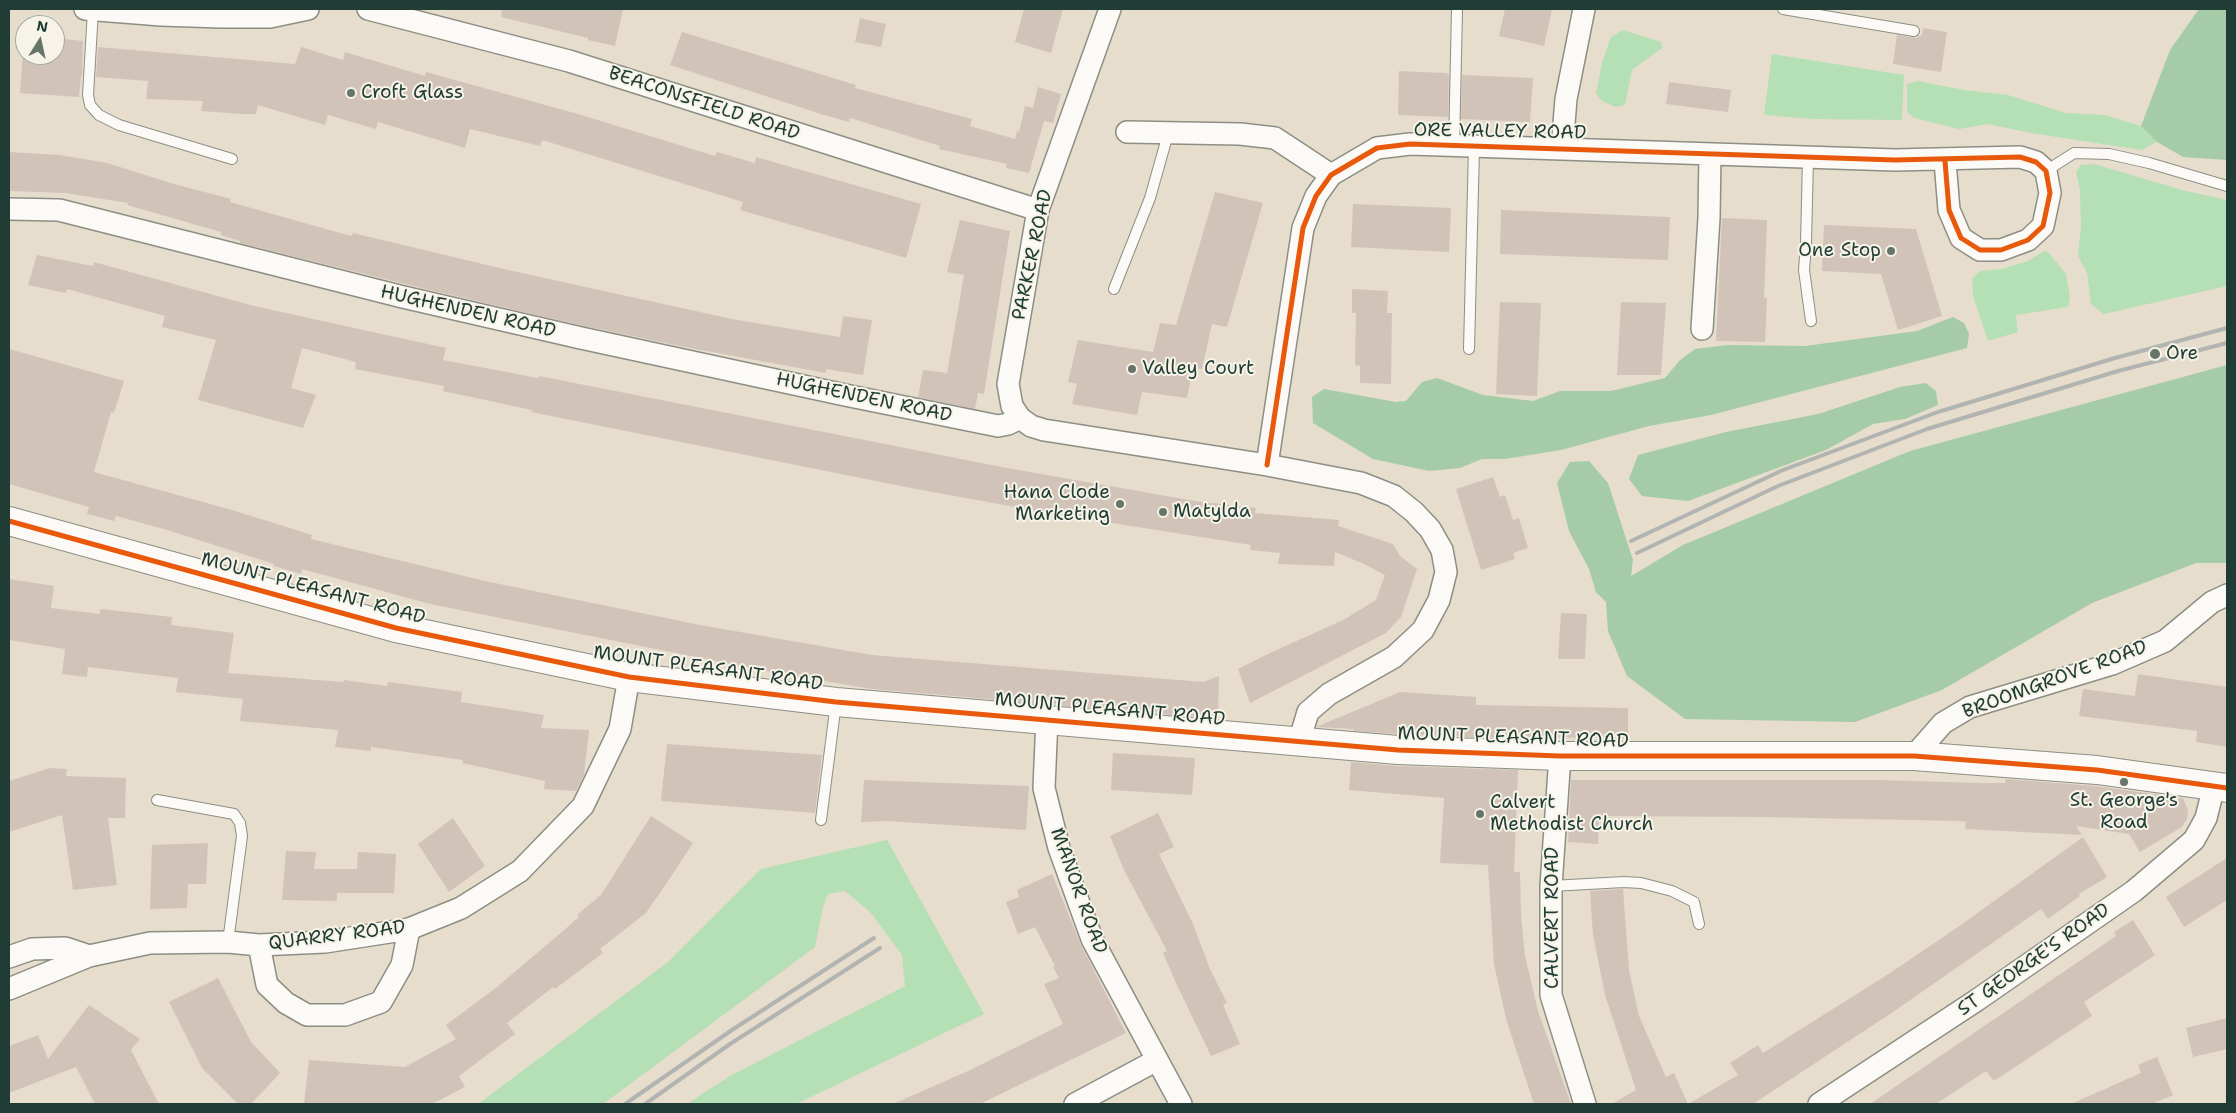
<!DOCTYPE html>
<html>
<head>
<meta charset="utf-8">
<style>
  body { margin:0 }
  #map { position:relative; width:2236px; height:1113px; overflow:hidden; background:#e6ddcc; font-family:"Shantell Sans",sans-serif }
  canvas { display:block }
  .frame { position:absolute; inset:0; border:10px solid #1f3d34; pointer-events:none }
  .north { position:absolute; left:15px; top:15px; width:50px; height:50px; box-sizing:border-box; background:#f7f3e8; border:1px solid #a1aaa0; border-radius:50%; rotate:10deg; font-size:14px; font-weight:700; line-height:20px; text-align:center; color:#1f3d34 }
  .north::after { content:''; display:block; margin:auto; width:18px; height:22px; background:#657569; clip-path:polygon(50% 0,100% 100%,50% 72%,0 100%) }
</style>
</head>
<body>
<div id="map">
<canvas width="2236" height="1113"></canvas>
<div class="frame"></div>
<div class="north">N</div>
</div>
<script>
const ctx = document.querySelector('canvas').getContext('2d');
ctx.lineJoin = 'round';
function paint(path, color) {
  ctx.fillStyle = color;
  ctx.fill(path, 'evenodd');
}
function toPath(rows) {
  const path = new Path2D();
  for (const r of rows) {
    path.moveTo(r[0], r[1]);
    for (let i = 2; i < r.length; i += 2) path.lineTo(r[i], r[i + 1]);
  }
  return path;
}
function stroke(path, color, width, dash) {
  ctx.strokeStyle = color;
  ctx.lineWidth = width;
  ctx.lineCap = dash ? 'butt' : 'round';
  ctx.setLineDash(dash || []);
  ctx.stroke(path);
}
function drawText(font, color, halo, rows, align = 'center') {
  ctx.font = font + ' "Shantell Sans",sans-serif';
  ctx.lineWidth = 4;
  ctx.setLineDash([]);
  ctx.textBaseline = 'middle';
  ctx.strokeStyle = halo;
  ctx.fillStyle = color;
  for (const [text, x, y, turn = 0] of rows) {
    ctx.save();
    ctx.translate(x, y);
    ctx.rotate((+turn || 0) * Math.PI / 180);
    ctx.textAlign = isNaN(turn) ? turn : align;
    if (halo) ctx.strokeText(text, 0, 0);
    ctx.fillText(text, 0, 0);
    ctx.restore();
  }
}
paint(toPath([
  [1623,30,1661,42,1662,48,1632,70,1625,105,1615,107,1602,101,1596,93,1602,63,1611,37],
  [1772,54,1904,75,1902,120,1813,119,1764,115],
  [1917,81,1964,90,2008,95,2066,113,2105,115,2141,126,2157,142,2142,150,2031,133,1988,124,1959,129,1914,118,1907,112,1907,84],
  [2094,164,2182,190,2227,200,2227,286,2104,314,2091,304,2087,273,2078,256,2081,226,2080,190,2076,172,2081,165],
  [2044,251,2048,252,2066,274,2070,298,2068,307,2016,315,2018,332,1988,341,1973,296,1972,279,1980,271,2002,269,2028,261],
  [887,840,984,1014,796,1104,687,1104,730,1076,905,986,902,955,871,913,845,891,828,894,823,907,815,947,603,1104,478,1104,668,962,761,869]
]), '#b5dfb5');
paint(toPath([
  [2199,9,2227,9,2227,160,2183,157,2157,142,2141,126,2170,50],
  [1953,317,1964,323,1969,334,1967,348,1711,415,1649,426,1561,450,1505,459,1482,459,1460,468,1429,471,1373,459,1313,423,1312,397,1324,389,1396,402,1406,401,1422,382,1437,378,1483,395,1533,401,1560,391,1611,391,1665,378,1680,360,1695,349,1728,345,1805,346,1917,331],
  [2227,365,2227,563,2196,563,2092,603,1942,690,1855,722,1685,719,1627,676,1608,631,1606,602,1596,592,1589,569,1569,531,1557,483,1570,462,1589,461,1608,483,1633,560,1631,576,1683,545,1910,451],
  [1926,383,1936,391,1938,405,1905,419,1873,424,1826,450,1688,501,1642,496,1629,479,1638,455,1726,432,1818,414,1900,387]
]), '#a6cca7');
paint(toPath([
  [502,9,623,9,615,46,588,40,588,38,501,17],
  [1024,9,1063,9,1051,53,1015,42],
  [1505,9,1552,9,1544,46,1499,36],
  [860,18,886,24,881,47,855,42],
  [1923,28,1947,32,1941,72,1893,64,1897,35,1916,38,1922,35],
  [682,32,856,85,855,88,972,119,970,126,1015,139,1017,131,1019,132,1025,106,1033,108,1038,87,1061,94,1053,123,1044,121,1029,173,1006,168,1007,164,939,149,940,146,850,118,849,122,824,115,670,65],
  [24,36,25,55,55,55,55,38,83,41,82,76,81,76,79,97,20,93],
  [98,47,295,64,301,47,343,60,345,52,425,76,426,72,578,114,715,156,717,152,755,163,756,157,921,204,906,258,740,210,743,202,542,140,540,146,470,129,465,148,378,122,376,129,328,115,325,125,258,105,256,114,242,114,201,111,203,101,146,99,148,81,96,77],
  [1399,71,1446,73,1449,75,1448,117,1398,115],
  [1462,75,1533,78,1530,122,1461,119],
  [1669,82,1731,90,1728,112,1666,104],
  [9,152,60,155,107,163,174,184,231,199,230,202,333,231,352,236,353,233,508,270,732,319,840,337,843,316,872,320,863,375,826,369,826,373,685,347,584,326,413,286,240,243,240,241,221,235,221,232,127,205,128,203,65,193,9,191],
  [1215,192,1263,203,1227,327,1212,324,1202,369,1193,368,1187,398,1142,392,1137,415,1072,404,1077,384,1068,382,1078,340,1153,352,1160,323,1176,325],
  [1353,204,1451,208,1449,252,1351,247],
  [1501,210,1670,217,1668,260,1500,254],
  [1722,218,1767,220,1764,298,1767,298,1765,342,1716,341],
  [960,220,1010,231,984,394,978,393,975,409,918,397,923,370,947,373,964,275,947,272],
  [1824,225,1916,229,1942,316,1898,330,1881,274,1822,271],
  [37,255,93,266,94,262,254,306,446,348,443,360,538,378,539,376,1007,468,1195,501,1256,508,1255,513,1339,520,1338,526,1393,544,1400,556,1417,569,1401,617,1386,633,1250,703,1238,669,1270,653,1345,619,1376,600,1385,575,1364,564,1335,552,1334,566,1278,564,1280,553,1250,550,1251,545,1043,512,916,489,531,412,532,410,443,391,444,386,355,369,356,362,302,348,291,388,316,395,303,428,198,400,216,340,162,327,165,316,140,309,67,289,66,293,28,285],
  [1352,289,1388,291,1387,313,1392,313,1391,384,1360,383,1360,366,1355,365,1356,313,1352,313],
  [1500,302,1541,303,1537,396,1496,394],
  [1621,302,1666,303,1661,375,1617,375],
  [9,349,124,381,114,413,111,412,94,472,232,510,312,535,311,539,485,581,700,625,872,655,1203,682,1219,676,1218,717,1172,715,872,689,781,674,430,604,302,569,301,574,274,566,274,564,164,529,116,516,114,521,87,514,89,507,9,484],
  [1493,477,1500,497,1505,495,1513,520,1519,518,1528,548,1513,553,1515,559,1481,570,1456,489],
  [9,579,54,586,51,608,100,614,100,609,172,617,171,625,234,633,228,673,343,682,344,680,387,686,388,682,462,692,461,702,544,715,541,728,589,730,584,775,576,791,544,789,545,781,462,763,463,760,371,747,371,751,335,747,338,730,240,721,243,699,176,692,178,678,88,667,87,677,62,674,65,649,9,640],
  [1561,613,1587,614,1585,659,1558,659],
  [2138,674,2227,687,2227,747,2196,742,2197,731,2079,716,2083,689,2135,696],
  [1400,692,1476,697,1476,705,1628,708,1628,738,1519,737,1519,739,1399,734,1353,731,1354,729,1316,727],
  [667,744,822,755,815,813,661,801],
  [1113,753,1195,758,1192,795,1111,790],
  [1351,762,1397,766,1518,770,1514,872,1520,872,1521,916,1525,956,1538,1011,1571,1104,1534,1104,1506,1019,1494,964,1488,865,1440,863,1444,798,1349,790],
  [50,768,67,769,66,776,126,778,125,818,108,818,117,885,73,890,62,815,9,832,9,781],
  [2005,779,2095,786,2183,798,2188,810,2187,819,2182,827,2140,852,2129,834,2076,826,2082,835,1965,829,1966,822,1959,821,1761,817,1599,816,1598,844,1568,842,1571,780,1880,780,1978,783,2005,783],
  [864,780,1029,786,1026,830,887,821,861,822],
  [1158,813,1174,847,1159,854,1193,924,1210,969,1227,1003,1223,1005,1240,1044,1211,1056,1176,983,1163,953,1167,951,1124,870,1110,836],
  [651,816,693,843,666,884,646,913,600,949,603,953,555,989,553,987,507,1023,515,1034,459,1076,465,1087,432,1104,304,1104,309,1060,405,1067,456,1039,446,1025,497,987,556,937,579,917,577,915,601,895],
  [453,818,485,866,449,892,418,844],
  [2083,837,2107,877,2079,894,2080,896,2048,919,2041,909,1893,1012,1753,1104,1612,1104,1636,1090,1605,995,1593,935,1590,891,1623,889,1629,970,1639,1016,1666,1077,1674,1073,1688,1104,1738,1075,1730,1063,1758,1045,1763,1053,1890,973,1958,927],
  [208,843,206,884,188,884,187,908,150,909,152,845],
  [286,851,316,852,314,869,357,869,358,852,396,854,394,893,337,893,337,901,282,900],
  [2227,858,2227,900,2184,927,2166,897],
  [1052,874,1081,945,1126,1033,980,1104,893,1104,968,1071,1063,1024,1044,984,1059,978,1053,967,1055,966,1035,927,1018,934,1006,902,1019,897,1017,890],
  [2133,920,2155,955,2084,1002,2092,1016,1994,1081,1986,1071,1936,1104,1870,1104,2116,936,2114,932],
  [218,978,251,1042,280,1073,251,1104,238,1104,202,1068,169,1002],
  [89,1005,140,1039,131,1050,159,1104,95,1104,76,1067,9,1093,9,1046,38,1035,48,1059],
  [2227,1018,2227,1049,2193,1057,2186,1028],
  [2157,1057,2173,1095,2152,1104,2071,1104,2141,1073,2138,1065]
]), '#d2c3b9');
const lane = toPath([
  [1783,9,1914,31],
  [93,10,88,95,90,105,99,115,119,125,232,159],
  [1454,147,1457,9],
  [1808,158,1806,244,1804,270,1811,321],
  [2046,171,2074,153,2109,154,2149,163,2227,186],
  [1114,289,1150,198,1168,134],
  [1469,349,1474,148],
  [157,800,234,814,240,823,242,836,228,942],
  [821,820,836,703],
  [1551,886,1624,882,1641,883,1672,891,1694,902,1699,924]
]);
const street = toPath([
  [85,9,161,15,221,17,270,17,308,9],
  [368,9,569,61,1038,210],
  [1110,9,1038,210,1008,384,1012,406,1020,418,1031,426,1044,430,1267,465,1361,483,1394,496,1414,512,1430,529,1442,550,1446,572,1439,600,1423,630,1394,657,1329,694,1308,712,1299,742],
  [1127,132,1240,134,1275,138,1331,175],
  [1562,148,1566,99,1584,9],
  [9,209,59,210,403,297,581,338,845,395,998,426,1008,424,1020,418],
  [1702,329,1709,218,1710,154],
  [1267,465,1303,228,1316,196,1331,175,1377,148,1410,144,1895,160,2020,157,2036,162,2046,171,2050,193,2043,226,2028,240,2001,250,1980,250,1961,238,1949,210,1945,161],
  [1047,718,1044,788,1059,848,1092,939,1181,1104],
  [1560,756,1551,886,1551,995,1585,1104],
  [1914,756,1943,723,1970,707,2112,664,2165,641,2212,602,2227,595],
  [259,945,267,985,286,1003,307,1015,345,1015,381,1002,402,965,409,929],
  [9,957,32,949,65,948,89,956],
  [9,989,89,956,150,943,228,942,259,945,325,942,409,929,461,908,520,871,583,806,620,729,629,677],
  [1075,1104,1157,1060],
  [1819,1104,1977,1000,2134,891,2194,840,2206,818,2214,786]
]);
const secondary = toPath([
  [9,521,396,628,629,677,836,702,1398,750,1560,756,1914,756,2097,770,2227,788]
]);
stroke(lane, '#8d8e84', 12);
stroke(street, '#8d8e84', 24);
stroke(secondary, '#8d8e84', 30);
stroke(lane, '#fbfaf7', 10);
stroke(street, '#fbfaf7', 21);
stroke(secondary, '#fbfaf7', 28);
stroke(toPath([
  [1631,541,1783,470,1938,412,2115,358,2227,328],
  [1637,553,1778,486,1927,429,2118,371,2227,343],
  [625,1104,732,1030,874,938],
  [645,1104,730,1044,880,948]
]), '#b2b4b1', 4);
stroke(toPath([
  [1267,465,1303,228,1316,196,1331,175,1377,148,1410,144,1895,160,2020,157,2036,162,2046,171,2050,193,2043,226,2028,240,2001,250,1980,250,1961,238,1949,210,1945,161],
  [9,521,396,628,629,677,836,702,1398,750,1560,756,1914,756,2097,770,2227,788]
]), '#e8590c', 5);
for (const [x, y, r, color] of [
  [351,93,5,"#657569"],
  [1891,251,5,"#657569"],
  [2155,354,6,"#657569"],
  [1132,369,5,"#657569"],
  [1120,504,5,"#657569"],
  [1163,512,5,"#657569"],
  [2124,782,5,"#657569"],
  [1480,814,5,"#657569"]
]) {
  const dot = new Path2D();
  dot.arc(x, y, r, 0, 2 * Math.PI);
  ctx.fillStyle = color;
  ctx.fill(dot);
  stroke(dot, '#f7f3e8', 2);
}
drawText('19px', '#1f3d34', '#f7f3e8', [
  ["Croft Glass",361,93],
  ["One Stop",1881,251,"right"],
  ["Ore",2166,354],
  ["Valley Court",1142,369],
  ["Hana Clode",1110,493,"right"],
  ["Marketing",1110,515,"right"],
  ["Matylda",1173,512],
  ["St. George's",2124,801,"center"],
  ["Road",2124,823,"center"],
  ["Calvert",1490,803],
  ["Methodist Church",1490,825]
], 'left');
drawText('19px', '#1f3d34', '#f7f3e8', [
  ["BEACONSFIELD ROAD",704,104,18],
  ["ORE VALLEY ROAD",1500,132,1],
  ["PARKER ROAD",1033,255,-78],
  ["HUGHENDEN ROAD",468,312,13],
  ["HUGHENDEN ROAD",864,398,12],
  ["MOUNT PLEASANT ROAD",313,589,15],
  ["MOUNT PLEASANT ROAD",708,669,8],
  ["BROOMGROVE ROAD",2055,680,-20],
  ["MOUNT PLEASANT ROAD",1110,710,5],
  ["MOUNT PLEASANT ROAD",1513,738,2],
  ["MANOR ROAD",1078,891,70],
  ["CALVERT ROAD",1553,918,-90],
  ["QUARRY ROAD",337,936,-7],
  ["ST GEORGE'S ROAD",2034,960,-35]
]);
</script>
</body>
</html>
